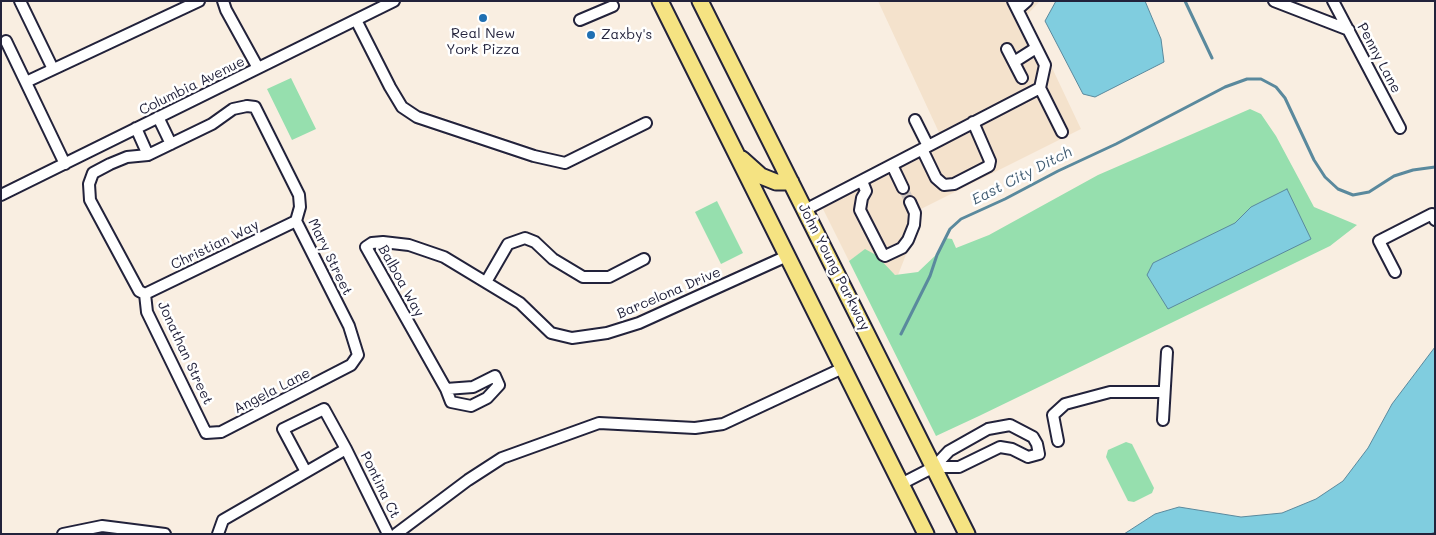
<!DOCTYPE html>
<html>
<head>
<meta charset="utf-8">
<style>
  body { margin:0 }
  #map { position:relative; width:1436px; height:535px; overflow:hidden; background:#f9eee1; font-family:Mali,sans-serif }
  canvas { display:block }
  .frame { position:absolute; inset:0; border:2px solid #22223b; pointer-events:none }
</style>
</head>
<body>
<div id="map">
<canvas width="1436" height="535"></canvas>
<div class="frame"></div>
</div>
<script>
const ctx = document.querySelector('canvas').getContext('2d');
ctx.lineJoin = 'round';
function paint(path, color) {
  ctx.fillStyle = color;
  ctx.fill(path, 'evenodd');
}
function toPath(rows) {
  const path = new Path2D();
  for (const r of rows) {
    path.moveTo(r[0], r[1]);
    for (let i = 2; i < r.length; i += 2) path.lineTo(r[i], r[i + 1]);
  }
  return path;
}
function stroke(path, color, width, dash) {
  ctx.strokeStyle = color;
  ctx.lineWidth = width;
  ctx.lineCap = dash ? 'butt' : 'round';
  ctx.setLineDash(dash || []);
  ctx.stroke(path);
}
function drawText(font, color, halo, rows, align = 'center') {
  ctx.font = font + ' Mali,sans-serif';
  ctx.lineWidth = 5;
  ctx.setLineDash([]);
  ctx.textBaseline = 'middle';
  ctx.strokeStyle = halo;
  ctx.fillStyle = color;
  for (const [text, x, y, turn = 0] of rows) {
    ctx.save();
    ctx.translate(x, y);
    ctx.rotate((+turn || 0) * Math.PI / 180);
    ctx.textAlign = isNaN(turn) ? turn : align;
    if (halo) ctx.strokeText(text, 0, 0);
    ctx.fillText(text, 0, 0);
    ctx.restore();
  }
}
paint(toPath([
  [878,1,1040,1,1027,15,1081,129,921,209,907,252,898,275,895,275,865,250,849,261,820,203,942,139]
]), '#f4e2cc');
paint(toPath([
  [291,78,316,129,292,140,267,89],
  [1250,109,1261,114,1276,136,1314,207,1357,225,1330,246,979,416,936,436,849,261,865,249,876,255,895,275,918,272,938,253,945,238,952,239,956,248,989,235,1098,175],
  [717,201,743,253,721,264,695,212],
  [1126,442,1132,444,1154,488,1152,493,1134,502,1128,501,1106,457,1108,450]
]), '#96dfae');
const water = toPath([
  [1056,1,1145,1,1161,39,1164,62,1095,97,1083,94,1045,21,1056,1],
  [1287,189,1311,239,1168,309,1147,275,1153,263,1235,223,1251,207,1287,189],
  [1435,347,1435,532,1430,534,1124,534,1155,514,1179,507,1241,517,1282,513,1316,499,1343,481,1368,448,1392,404,1435,347]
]);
paint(water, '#80cddf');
stroke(water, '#5a899d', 1);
stroke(toPath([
  [1185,1,1212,58],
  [901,334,930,276,937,255,950,229,961,219,1005,199,1058,171,1116,144,1225,87,1247,79,1261,79,1276,87,1285,98,1314,160,1325,177,1338,189,1353,195,1369,192,1394,176,1413,170,1435,167]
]), '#5a899d', 3);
stroke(toPath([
  [903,188,910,202]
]), '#cec5c0', 10, [10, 5]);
const minor = toPath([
  [20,1,53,69],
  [223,1,226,10,258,68],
  [1274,1,1349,30],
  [1333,1,1400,128],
  [1018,9,1027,1],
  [356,20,390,87,402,107,417,117,534,156,565,163,646,123],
  [580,20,613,6],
  [6,41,65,164],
  [1007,49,1022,78],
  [1014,62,1036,48],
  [26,82,199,1],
  [1040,88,1062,132],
  [247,106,255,107,299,195,300,207,296,221,349,326,358,355,351,365,221,432,206,433,147,312,145,294,139,291,90,200,89,184,93,173,110,164,127,157,148,155,212,124,233,109,247,106],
  [158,117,171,144],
  [915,120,928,146],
  [136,128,148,155],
  [922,149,936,178,944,185,954,184,989,166,990,161,973,122],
  [892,165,903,188],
  [862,181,866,191,862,198,860,210,883,255,885,256,902,248,908,240,914,225,915,213,910,202],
  [1,195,394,1],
  [805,210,1040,88,1045,65,1013,1],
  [1395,272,1379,241,1432,214,1435,220],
  [486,282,508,244,525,238,535,242,553,259,583,277,609,277,644,259],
  [145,294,296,221],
  [446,389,473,387,495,376,499,385,487,398,471,406,451,402,446,389,366,247,372,243,383,242,409,245,444,257,520,303,551,333,572,338,607,333,639,323,787,256],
  [1163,420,1167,352],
  [1058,441,1053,415,1065,404,1110,392,1164,392],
  [306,472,283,429,324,409,346,449,388,534],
  [901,484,934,467,959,467,1000,447,1012,449,1028,457,1039,454,1037,444,1033,437,1010,425,988,429,949,451,934,467],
  [63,534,102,526,165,534],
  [218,534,223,520,346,449],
  [396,534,468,480,502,458,599,423,695,428,723,424,843,368]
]);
const highway = toPath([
  [660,1,926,534],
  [700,1,967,534],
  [742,159,761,176,776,182,791,182]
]);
stroke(minor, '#22223b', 14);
stroke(highway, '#22223b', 19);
stroke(minor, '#fff', 10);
stroke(highway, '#f5e382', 15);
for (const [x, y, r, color] of [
  [483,18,5,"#1f6fb2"],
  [591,35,5,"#1f6fb2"]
]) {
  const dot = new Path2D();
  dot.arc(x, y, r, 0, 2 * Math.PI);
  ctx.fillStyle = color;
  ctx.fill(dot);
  stroke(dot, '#fff', 2);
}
drawText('14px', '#22223b', '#fff', [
  ["Real New",483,34],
  ["York Pizza",483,50],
  ["Zaxby's",601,35,"left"]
]);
drawText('14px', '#22223b', '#fff', [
  ["Penny Lane",1379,58,62],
  ["Columbia Avenue",192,86,-26],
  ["Christian Way",215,245,-26],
  ["Mary Street",330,257,64],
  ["John Young Parkway",834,267,63],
  ["Balboa Way",401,281,61],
  ["Barcelona Drive",669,293,-23],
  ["Jonathan Street",185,353,65],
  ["Angela Lane",272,391,-27],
  ["Pontina Ct",380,485,64]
]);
drawText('italic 15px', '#435e74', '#fff', [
  ["East City Ditch",1022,176,-27]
]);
</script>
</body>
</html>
